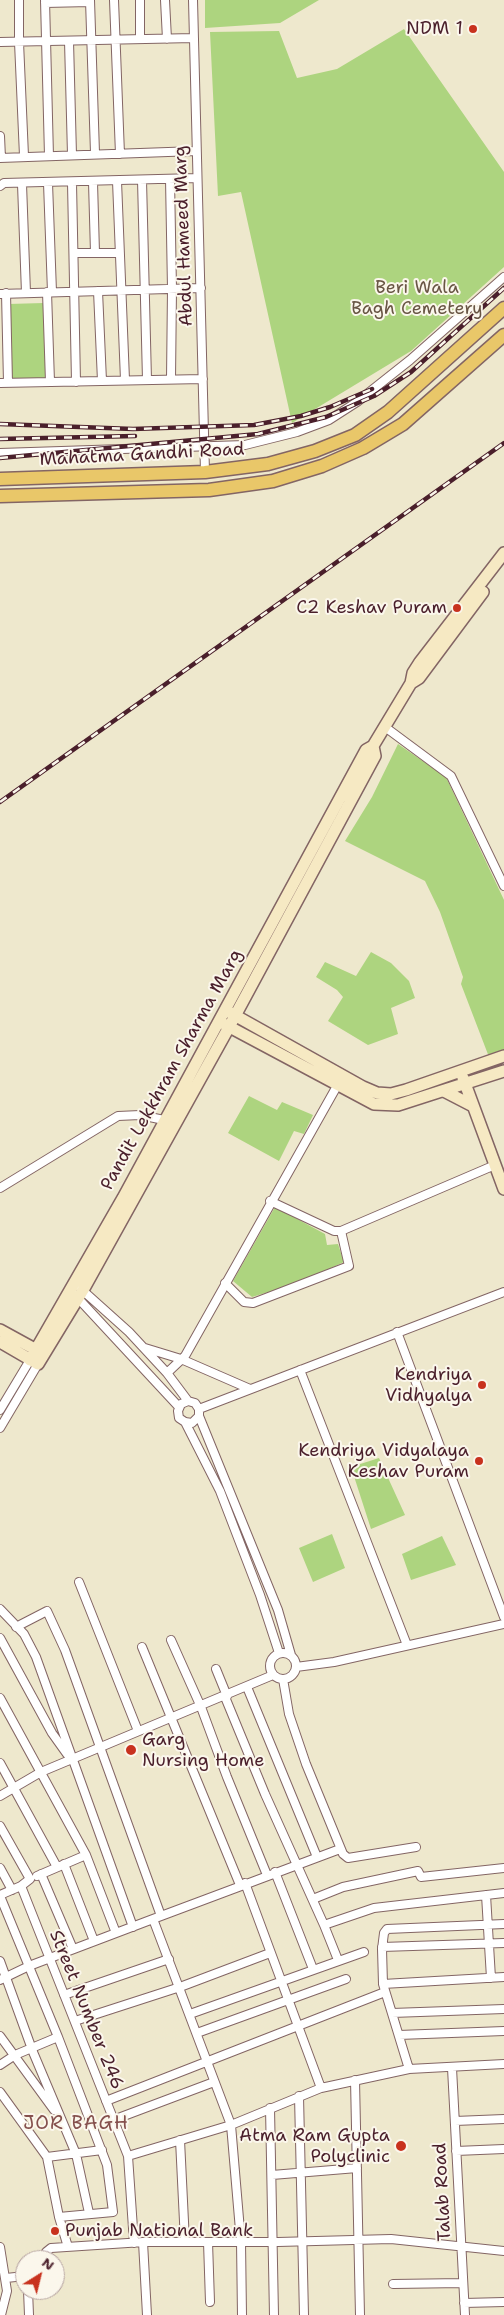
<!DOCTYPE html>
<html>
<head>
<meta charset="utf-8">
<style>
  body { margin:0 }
  #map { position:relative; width:504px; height:2315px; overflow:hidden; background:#eee8cd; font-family:"Shantell Sans",sans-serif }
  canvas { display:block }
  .north { position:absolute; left:15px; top:2250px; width:50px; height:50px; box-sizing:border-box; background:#fbf7ec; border:1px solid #b4a19f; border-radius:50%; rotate:36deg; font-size:14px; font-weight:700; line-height:20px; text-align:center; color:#4a1f2b }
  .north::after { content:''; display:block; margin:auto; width:18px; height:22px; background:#c8321e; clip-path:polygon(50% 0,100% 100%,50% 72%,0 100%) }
</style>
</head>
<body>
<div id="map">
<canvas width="504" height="2315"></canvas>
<div class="north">N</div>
</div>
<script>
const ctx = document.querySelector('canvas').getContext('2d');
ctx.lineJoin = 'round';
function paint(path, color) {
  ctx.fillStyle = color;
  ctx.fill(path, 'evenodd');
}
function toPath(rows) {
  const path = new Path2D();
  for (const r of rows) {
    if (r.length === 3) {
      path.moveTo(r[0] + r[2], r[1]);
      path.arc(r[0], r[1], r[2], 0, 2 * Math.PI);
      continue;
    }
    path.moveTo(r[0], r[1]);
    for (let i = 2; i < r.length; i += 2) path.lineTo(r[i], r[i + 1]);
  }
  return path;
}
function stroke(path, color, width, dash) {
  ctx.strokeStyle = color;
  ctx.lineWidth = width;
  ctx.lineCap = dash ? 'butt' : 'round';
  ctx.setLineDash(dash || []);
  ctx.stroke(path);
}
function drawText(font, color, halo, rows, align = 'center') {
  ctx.font = font + ' "Shantell Sans",sans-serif';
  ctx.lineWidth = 4;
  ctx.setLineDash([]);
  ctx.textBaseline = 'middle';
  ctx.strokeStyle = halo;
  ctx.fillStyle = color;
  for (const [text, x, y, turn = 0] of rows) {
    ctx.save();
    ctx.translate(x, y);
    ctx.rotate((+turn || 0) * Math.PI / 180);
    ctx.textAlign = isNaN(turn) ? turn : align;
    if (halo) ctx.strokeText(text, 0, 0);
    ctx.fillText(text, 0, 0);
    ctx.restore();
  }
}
paint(toPath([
  [205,0,319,0,280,23,205,28],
  [404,29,504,172,504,267,411,351,292,423,241,192,218,196,210,32,279,31,297,78,337,69],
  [44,303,46,378,10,379,8,304],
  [398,744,446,777,504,900,504,1050,489,1057,461,984,463,977,440,912,425,881,345,841,372,797],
  [371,952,391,963,409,981,415,998,391,1008,398,1034,368,1045,328,1021,343,997,337,990,316,977,325,962,356,976],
  [249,1096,277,1110,282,1102,313,1115,304,1134,294,1131,279,1161,228,1133],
  [275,1207,325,1234,327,1245,338,1244,344,1262,298,1283,252,1297,233,1281],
  [379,1458,405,1515,371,1529,351,1467],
  [332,1534,345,1568,313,1582,299,1548],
  [442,1536,456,1565,411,1580,402,1554]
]), '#add47f');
const street = toPath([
  [19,0,19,42,24,156],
  [45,0,49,156],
  [90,0,95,153],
  [114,0,120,154],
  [140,0,140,39],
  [165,0,167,39],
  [193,0,205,472],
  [45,3,90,2],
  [69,41,72,155],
  [0,42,194,38],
  [0,136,1,158],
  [0,158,196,151],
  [170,179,172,289,171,379],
  [142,180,147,380],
  [117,181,125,380],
  [93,182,95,253],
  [48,183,52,292],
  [72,183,76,382],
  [22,184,26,293],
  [0,186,4,183,197,178],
  [74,253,119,253],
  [98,291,102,381],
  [47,292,50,382],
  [6,293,8,383],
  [0,294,201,288],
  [0,383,203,379],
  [0,453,245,445,297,432,329,420,357,402,410,360,504,277],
  [385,727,451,776,504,886],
  [0,1188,118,1116,140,1115,164,1120],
  [270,1201,334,1231,341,1231,495,1165],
  [225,1283,244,1302,253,1303,349,1266,341,1231],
  [80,1288,129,1332,167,1373,188,1401],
  [75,1295,179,1407],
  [397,1332,504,1617],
  [145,1348,181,1359,250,1389],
  [300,1370,407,1645],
  [167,1373,185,1356,337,1086],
  [199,1409,504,1292],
  [0,1410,30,1360],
  [199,1416,192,1423,185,1422,179,1418,178,1411,181,1404,188,1401,195,1403,199,1409,199,1416,278,1610,291,1655],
  [185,1422,220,1491,260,1595,279,1653],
  [0,1428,38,1364],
  [79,1582,138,1731],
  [0,1609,24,1634,36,1657,133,1927],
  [16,1627,47,1611,65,1650,161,1916],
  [0,1638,52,1733,67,1754],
  [171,1640,201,1707,227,1777,267,1875],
  [142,1647,240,1885],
  [283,1666,13],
  [296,1667,334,1662,504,1624],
  [216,1669,227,1696],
  [283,1679,289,1714,306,1764,343,1854,348,1858,416,1847],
  [247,1687,317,1857],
  [225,1697,265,1794,324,1925],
  [0,1698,86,1855,116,1933],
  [0,1763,57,1867],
  [0,1796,41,1772,273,1675],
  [0,1826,30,1879,21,1886,0,1895],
  [64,1864,94,1941],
  [0,1868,12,1890],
  [275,1872,313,1969],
  [41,1874,73,1949],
  [37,1876,86,1855],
  [245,1883,321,2088],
  [21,1886,128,2156,134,2243],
  [486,1895,491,1978],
  [0,1896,58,2037,107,2165,113,2212,59,2217],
  [313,1899,343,1887,418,1871,421,1877,504,1868],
  [382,1947,504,1943],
  [338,1960,324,1925,374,1908,504,1893],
  [0,1961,33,2052,76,2154,89,2213],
  [0,1980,29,1966,153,1919],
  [383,1984,382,1949,384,1933,387,1929,504,1924],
  [64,1995,169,1959],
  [392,2013,504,2009],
  [190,2014,364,1952],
  [75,2021,180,1987,270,1953],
  [197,2033,346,1979],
  [399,2035,504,2031],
  [0,2036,54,2110],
  [0,2065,15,2055,58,2037],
  [452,2068,465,2315],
  [409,2069,383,1984,504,1977],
  [355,2080,360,2315],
  [0,2092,47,2157,59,2217,68,2247],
  [299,2096,304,2315],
  [106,2101,385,1992],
  [270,2108,274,2315],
  [113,2120,214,2082],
  [455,2121,504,2119],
  [180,2140,185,2242],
  [456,2151,504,2149],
  [128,2156,231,2125,321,2088,409,2069,504,2064],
  [47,2157,102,2150],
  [272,2175,357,2168],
  [143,2242,147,2315],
  [208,2242,210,2302],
  [0,2247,7,2291,1,2315],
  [46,2260,46,2252,51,2248,143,2242,278,2242,391,2239,504,2251],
  [6,2278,25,2276],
  [393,2284,463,2283],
  [28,2290,29,2315],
  [464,2303,504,2302],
  [242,2315,241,2242,231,2125,153,1919,340,1849]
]);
const secondary = toPath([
  [411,683,419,678,483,592],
  [229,1012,363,1087,377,1093,391,1094,406,1090,504,1056],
  [224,1024,374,1104,398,1105,504,1071],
  [463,1078,504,1189],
  [444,1091,473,1106],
  [0,1330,42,1353],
  [0,1342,38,1364,83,1290,229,1027,375,756,373,746],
  [30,1360,123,1198,366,750,373,746,411,683,413,673,420,662,504,553]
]);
const primary = toPath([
  [0,479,205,472,268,464,315,451,355,435,388,412,504,308],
  [0,496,209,490,273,481,322,466,363,448,403,424,504,335]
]);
stroke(street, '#836564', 10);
stroke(secondary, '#836564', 14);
stroke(primary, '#836564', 15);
stroke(street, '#fff', 8);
stroke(secondary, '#f6e9c3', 11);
stroke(primary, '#e9c769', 12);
const rail = toPath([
  [0,424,133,429,254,425,301,416,330,407,372,389],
  [0,439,135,436],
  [0,458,258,434,326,417,374,396,411,372,504,288],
  [0,802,504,443]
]);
stroke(rail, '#4a1f2b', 4.5);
stroke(rail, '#fbf7ec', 2.5, [8]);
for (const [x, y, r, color] of [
  [473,29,5,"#c8321e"],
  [457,608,5,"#c8321e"],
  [482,1385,5,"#c8321e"],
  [479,1461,5,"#c8321e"],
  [131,1750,6,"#c8321e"],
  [401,2146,6,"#c8321e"],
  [55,2231,5,"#c8321e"]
]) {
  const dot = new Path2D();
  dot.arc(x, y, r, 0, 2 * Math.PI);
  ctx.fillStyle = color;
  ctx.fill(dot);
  stroke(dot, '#fbf7ec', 2);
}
drawText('18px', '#4a1f2b', '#fbf7ec', [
  ["NDM 1",463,29],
  ["C2 Keshav Puram",447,608],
  ["Kendriya",472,1375],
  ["Vidhyalya",472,1396],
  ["Kendriya Vidyalaya",469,1451],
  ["Keshav Puram",469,1472],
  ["Garg",142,1740,"left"],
  ["Nursing Home",142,1761,"left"],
  ["Atma Ram Gupta",390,2136],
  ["Polyclinic",390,2157],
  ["Punjab National Bank",65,2231,"left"]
], 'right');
drawText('18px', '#4a1f2b', '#fbf7ec', [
  ["Abdul Hameed Marg",184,236,-92],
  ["Mahatma Gandhi Road",142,455,-3],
  ["Pandit Lekkhram Sharma Marg",172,1070,-61],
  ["Street Number 246",86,2010,68],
  ["Talab Road",443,2192,-93]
]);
drawText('18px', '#685544', '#fbf7ec', [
  ["Beri Wala",417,288],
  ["Bagh Cemetery",417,309]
]);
ctx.letterSpacing = '1px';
drawText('19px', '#85504d', '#fbf7ec', [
  ["JOR BAGH",76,2124]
]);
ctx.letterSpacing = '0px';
</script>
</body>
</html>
